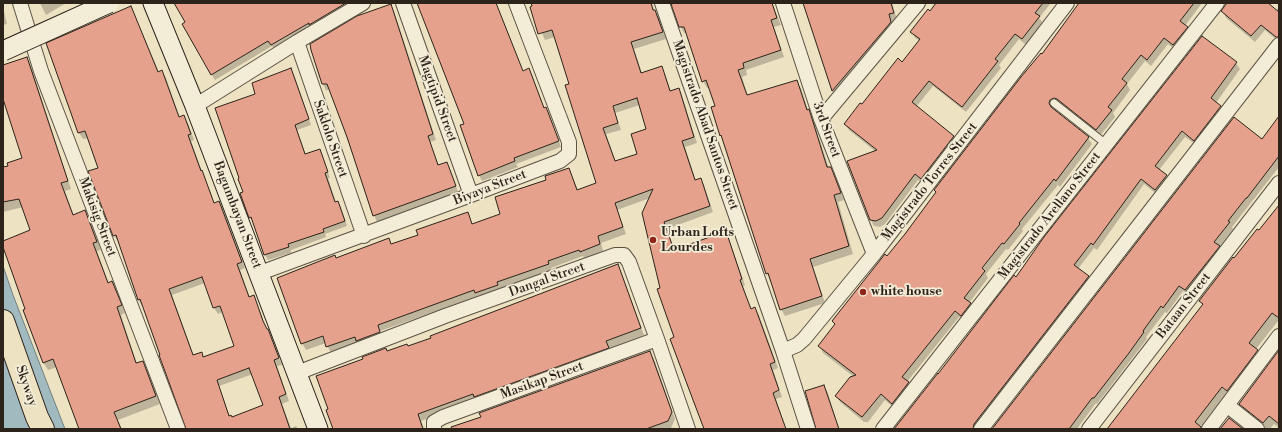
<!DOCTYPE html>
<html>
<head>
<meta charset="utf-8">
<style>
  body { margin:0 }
  #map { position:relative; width:1282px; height:432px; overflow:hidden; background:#ede2c2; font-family:"Libre Bodoni",serif }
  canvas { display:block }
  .frame { position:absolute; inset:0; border:4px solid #2c231b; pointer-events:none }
</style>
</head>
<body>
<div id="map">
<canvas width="1282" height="432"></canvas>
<div class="frame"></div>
</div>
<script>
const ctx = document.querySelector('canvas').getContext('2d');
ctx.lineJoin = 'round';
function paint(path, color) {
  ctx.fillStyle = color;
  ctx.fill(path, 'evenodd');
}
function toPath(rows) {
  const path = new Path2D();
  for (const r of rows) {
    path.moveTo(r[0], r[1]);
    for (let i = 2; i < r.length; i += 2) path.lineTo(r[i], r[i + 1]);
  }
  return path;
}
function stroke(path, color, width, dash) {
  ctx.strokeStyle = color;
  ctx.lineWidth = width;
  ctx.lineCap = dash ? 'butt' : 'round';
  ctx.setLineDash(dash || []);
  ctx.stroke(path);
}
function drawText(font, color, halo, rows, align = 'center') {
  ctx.font = font + ' "Libre Bodoni",serif';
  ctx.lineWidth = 3.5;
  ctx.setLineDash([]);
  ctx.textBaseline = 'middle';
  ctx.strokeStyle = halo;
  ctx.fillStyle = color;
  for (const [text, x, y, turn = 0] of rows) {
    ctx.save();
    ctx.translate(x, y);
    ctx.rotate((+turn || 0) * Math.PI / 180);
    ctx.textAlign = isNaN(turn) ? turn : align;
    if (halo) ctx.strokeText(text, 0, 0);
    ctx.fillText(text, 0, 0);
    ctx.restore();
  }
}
const water = toPath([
  [3,266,13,295,65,429,3,429,3,266]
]);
paint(water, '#a0babf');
stroke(water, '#727e7d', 1);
paint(toPath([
  [40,3,66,3,46,15],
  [175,3,356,3,275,50,272,46,215,80,183,25,186,23],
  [418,3,496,3,523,72,529,70,532,75,544,109,546,108,549,114,561,147,516,164,518,167,482,181,479,175,465,124],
  [532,3,652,3,654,11,659,18,666,39,634,49,642,73,661,67,665,74,671,92,679,89,682,96,697,143,685,147,696,181,701,179,704,185,713,212,667,229,675,251,725,232,729,239,745,285,743,286,751,310,755,309,759,315,778,368,773,370,782,397,776,399,786,429,710,429,676,338,661,289,650,198,617,210,626,234,601,243,603,251,584,258,583,256,551,268,552,270,380,331,383,339,331,353,326,343,306,350,302,343,336,259,392,245,419,235,467,213,473,225,502,214,548,180,569,169,578,190,597,184,570,85,555,37,545,40,542,33],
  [640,105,648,130,638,154,616,162,606,134,621,130,615,113],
  [679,3,772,3,775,10,781,25,774,27,784,57,746,70,747,75,742,77,748,96,796,81,801,88,808,110,812,117,829,168,830,168,834,175,844,200,838,202,853,254,813,267,825,303,785,316,781,309,771,281,767,274,724,141,721,135,712,108,716,107,710,88,707,88,703,81,687,35,686,33,684,33,680,26],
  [804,3,892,3,897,20,893,21,894,30,836,97,832,91],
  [937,3,1051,3,1039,18,1043,23,1026,45,1019,39,999,65,1001,68,966,112,933,86,916,107,953,136,957,142,925,185,918,180,885,224,880,227,874,226,871,220,876,152,849,130,845,124,902,63,920,41,915,38,912,32],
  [1081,3,1202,3,1185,26,1191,34,1177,51,1168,44,1151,66,1145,61,1127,84,1130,90,1113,113,1115,117,1100,136,1054,106,1052,109,1088,138,1092,144,1060,187,1058,185,1022,229,1023,231,1008,250,1006,249,986,274,988,278,969,303,974,310,965,322,959,317,907,382,912,390,896,410,885,400,868,422,864,422,840,402,836,396,854,377,823,353,820,346,835,326,833,321,887,257],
  [1229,3,1266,3,1276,11,1278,8,1279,10,1279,42,1265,30,1255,42,1226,18,1223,11],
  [390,5,394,11,436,140,430,142,439,166,447,163,450,169,458,192,377,222,374,215,330,90,326,90,323,84],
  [3,7,7,24,3,25],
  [131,7,159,72,162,71,166,78,180,118,184,117,188,123,194,140,191,141,214,203,219,202,222,208,245,268,240,270,250,298,254,296,257,303,266,328,271,337,282,365,277,366,289,401,282,404,291,428,296,426,298,429,187,429,144,305,142,306,138,299,119,242,114,236,90,172,99,168,88,138,83,139,79,133,48,44],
  [205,283,214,308,218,314,223,312,235,346,204,358,201,353,194,356,172,295],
  [253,374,264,406,232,418,230,417,219,386],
  [27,58,31,66,71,189,65,191,74,216,85,212,89,220,101,250,97,251,109,284,112,283,116,290,125,313,121,315,137,364,142,362,147,370,160,404,118,420,122,429,80,429,57,367,48,370,43,362,27,309,3,244,3,242,32,231,23,207,3,212,3,168,23,159,5,101,3,102,3,66],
  [1236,63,1240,69,1216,103,1220,107,1224,113,1198,146,1185,137,1159,170,1166,176,1170,182,1159,196,1144,184,1097,250,1094,248,1078,269,1088,277,1092,283,978,429,895,429,1016,278],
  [291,69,294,75,311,125,297,130,306,155,319,150,322,155,330,178,328,178,336,202,337,202,341,207,347,226,325,234,326,237,291,250,291,253,268,260,265,255,254,223,250,218,241,194,244,193,257,94],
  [1279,123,1279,167,1232,227,1233,229,1219,247,1222,253,1189,296,1183,291,1167,313,1165,312,1146,337,1147,339,1097,404,1096,403,1077,429,993,429],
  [1279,207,1279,322,1278,321,1256,349,1262,359,1228,395,1201,429,1108,429,1203,306,1200,301,1234,259,1260,232],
  [618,266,621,272,644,335,609,348,612,354,421,421,424,429,334,429,387,352,408,347],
  [1279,352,1279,428,1274,424,1270,429,1265,429,1245,413,1240,404],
  [650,353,654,359,675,419,671,428,667,429,448,429,482,417],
  [824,386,828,393,839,429,817,429]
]), '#0003');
const building = toPath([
  [174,3,346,3,309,25,309,23,271,45,268,41,211,75,182,24,185,22,174,3],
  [417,3,496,3,523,71,529,68,544,108,546,107,559,141,514,158,515,161,478,176,460,125,464,124,417,3],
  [531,3,651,3,653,10,655,10,663,32,631,42,641,73,662,66,670,91,679,88,694,137,682,141,695,180,701,178,710,206,664,222,674,250,726,231,742,279,740,280,751,309,755,307,775,362,770,364,779,390,773,393,786,429,704,429,670,339,674,337,657,289,660,288,642,213,653,189,615,203,623,227,598,236,600,244,580,252,579,250,548,261,549,264,497,282,498,285,475,293,474,290,378,325,380,332,356,341,355,337,326,347,323,336,301,344,277,278,335,255,336,258,389,238,391,244,418,235,416,230,468,212,472,224,500,214,495,197,546,180,545,176,569,168,577,190,596,183,565,85,569,84,552,30,538,34,530,7,532,6,531,3],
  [637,98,646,129,631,134,637,154,615,161,603,128,618,123,613,106,637,98],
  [676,3,772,3,777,18,771,20,781,50,743,63,744,68,738,70,747,95,797,80,807,110,809,109,827,167,831,167,841,193,834,195,849,246,810,259,822,296,780,310,768,273,766,274,721,135,720,136,711,107,715,106,706,80,702,82,684,27,679,27,671,4,676,3],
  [803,3,891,3,894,13,889,14,891,22,832,91,803,3],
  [936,3,1043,3,1035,13,1040,16,1022,39,1015,34,995,59,998,61,962,107,929,81,912,102,954,136,921,179,915,174,882,218,876,221,870,220,847,161,877,150,844,124,860,103,862,104,898,58,902,62,920,39,910,32,928,9,930,11,936,3],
  [1079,3,1194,3,1180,21,1188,27,1173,45,1164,38,1147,60,1141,55,1122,79,1127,83,1108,107,1112,110,1096,130,1057,99,1054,98,1050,100,1049,103,1051,107,1089,137,1056,181,1054,179,1019,223,1020,224,1004,244,1002,243,982,268,985,271,964,298,971,303,961,316,955,311,902,377,909,382,892,404,881,394,862,417,835,396,850,377,856,375,818,346,835,324,832,321,885,254,887,256,905,234,936,192,934,190,1021,77,1041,53,1042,54,1079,3],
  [1227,3,1268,3,1279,12,1279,37,1276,37,1261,25,1251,36,1221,11,1227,3],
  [391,4,433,134,428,136,438,165,447,162,456,186,373,216,347,137,327,84,322,84,311,50,310,44,357,16,391,4],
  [131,6,158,72,162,70,179,117,184,115,191,134,188,135,201,171,202,170,214,203,219,201,242,262,237,264,249,297,254,295,263,321,267,329,268,329,279,358,274,360,286,394,279,397,290,429,186,429,159,355,160,355,140,299,138,300,116,235,113,236,88,171,98,168,85,131,78,133,46,43,131,6],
  [202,277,213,308,220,306,234,346,203,357,202,352,193,355,169,289,202,277],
  [249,368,263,405,232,417,231,415,229,416,217,380,249,368],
  [1202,36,1237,62,1211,98,1221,106,1194,141,1182,131,1155,166,1167,175,1155,190,1141,179,1093,245,1091,243,1074,265,1089,276,974,424,973,429,894,429,938,373,938,374,1014,275,1016,277,1044,237,1202,36],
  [27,57,68,181,61,183,73,215,85,210,97,242,93,243,108,283,112,281,122,305,117,307,136,363,143,361,156,396,114,412,121,429,79,429,53,359,43,363,23,310,25,309,3,247,3,241,30,230,19,199,3,202,3,167,8,166,7,163,22,158,3,99,3,65,27,57],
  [291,68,309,119,295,125,305,154,320,149,328,172,325,173,335,202,338,201,345,221,323,229,324,232,288,244,289,247,264,255,251,217,249,218,240,193,243,192,238,179,239,178,215,108,255,94,252,83,291,68],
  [1279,116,1279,156,1247,198,1246,198,1228,221,1230,222,1214,242,1220,246,1185,290,1179,286,1163,308,1161,306,1143,331,1144,332,1129,353,1094,398,1092,398,1069,429,992,429,1234,117,1262,139,1279,116],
  [1279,205,1279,318,1272,313,1249,343,1258,350,1227,391,1222,387,1195,422,1201,427,1201,429,1107,429,1203,304,1199,301,1233,257,1234,258,1257,229,1259,230,1279,205],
  [618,264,641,328,606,341,609,348,474,397,473,394,418,414,423,429,333,429,326,410,328,409,316,376,363,359,362,357,386,348,387,351,407,344,408,346,431,338,430,336,618,264],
  [1279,350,1279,424,1269,416,1263,423,1239,404,1279,350],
  [650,351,672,412,668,421,646,429,452,429,451,427,481,417,479,413,650,351],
  [824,385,839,429,816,429,805,391,824,385],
  [1229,418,1243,429,1220,429,1229,418]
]);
paint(building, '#e5a18b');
stroke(building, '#2c231b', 1);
const lane = toPath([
  [1054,103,1106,144]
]);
const street = toPath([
  [20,3,41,71,178,429],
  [403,3,471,195],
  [662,3,783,351,808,429],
  [783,3,821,119,874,254],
  [297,42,364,236],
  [195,106,297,42,363,3],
  [821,119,918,3],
  [260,273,471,195,560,161,569,154,569,142,516,3],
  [783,351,797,345,804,339,874,254,1067,3],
  [297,373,445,316,615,255,624,255,629,262,657,339,688,429],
  [1228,406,1257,429],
  [434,429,434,422,443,417,657,339],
  [883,429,1217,3],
  [981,429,1279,45],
  [1089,429,1279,183],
  [1209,429,1279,336]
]);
const secondary = toPath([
  [153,3,195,106,318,429]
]);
const highway = toPath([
  [3,321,37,417,43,429]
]);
stroke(lane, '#5c5345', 9);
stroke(street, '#5c5345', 16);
stroke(secondary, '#2c231b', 21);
stroke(highway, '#2c231b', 24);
stroke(lane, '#f3ecd7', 7);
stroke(street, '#f3ecd7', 14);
stroke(secondary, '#f3ecd7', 19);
stroke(highway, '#ede2c2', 22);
const secondaryBridge = toPath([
  [3,51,109,3]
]);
stroke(secondaryBridge, '#2c231b', 21, []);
stroke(secondaryBridge, '#f3ecd7', 19);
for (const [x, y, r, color] of [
  [653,240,4,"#8f2418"],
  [863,292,4,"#8f2418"]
]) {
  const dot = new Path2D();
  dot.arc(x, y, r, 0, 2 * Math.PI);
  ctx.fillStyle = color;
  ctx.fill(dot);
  stroke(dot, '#f3ecd7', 1.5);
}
drawText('13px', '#2c231b', '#f3ecd7', [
  ["Magtipid Street",437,99,70],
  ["Magistrado Abad Santos Street",705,125,71],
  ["3rd Street",826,130,70],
  ["Saklolo Street",330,139,71],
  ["Magistrado Torres Street",930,182,-52],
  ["Biyaya Street",490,188,-21],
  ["Bagumbayan Street",237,215,69],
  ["Magistrado Arellano Street",1050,216,-52],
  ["Makisig Street",97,217,69],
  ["Dangal Street",547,280,-20],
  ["Bataan Street",1184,306,-52],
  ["Masikap Street",542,381,-20],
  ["Skyway",26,386,71]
]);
drawText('bold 13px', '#2c231b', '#f3ecd7', [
  ["Urban Lofts",661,233],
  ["Lourdes",661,248],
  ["white house",871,292]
], 'left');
</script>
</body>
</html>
